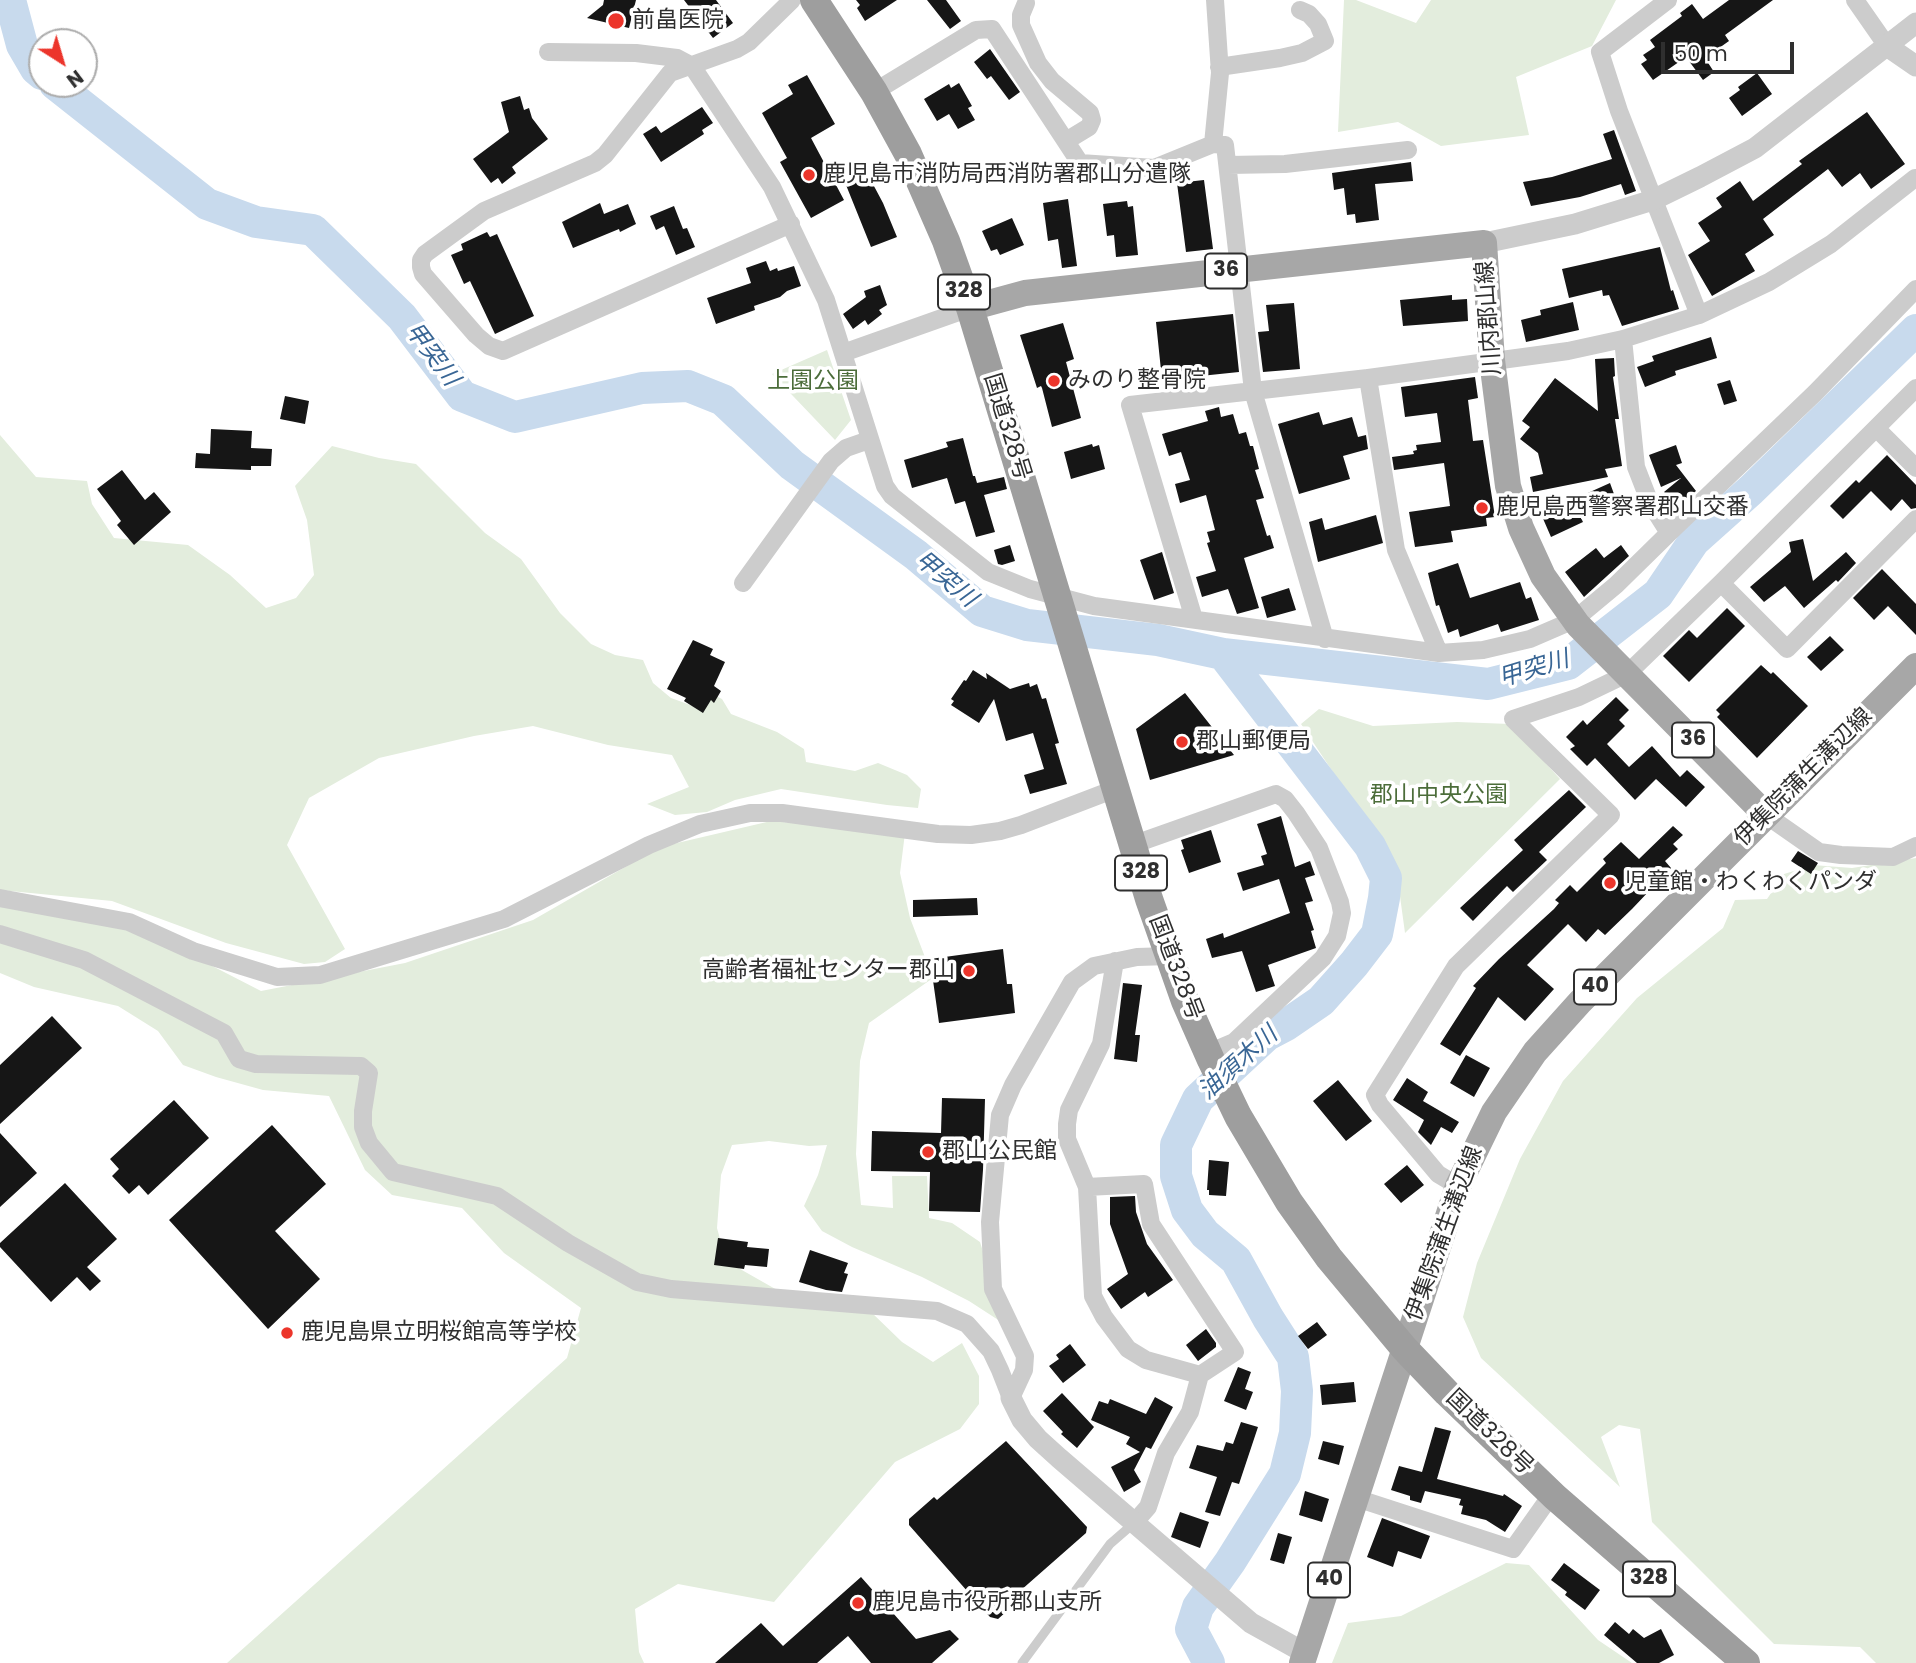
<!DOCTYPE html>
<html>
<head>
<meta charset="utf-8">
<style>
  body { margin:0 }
  #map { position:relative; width:1916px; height:1663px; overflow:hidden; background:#fff; font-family:Poppins,sans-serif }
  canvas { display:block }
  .north { position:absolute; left:28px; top:28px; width:70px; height:70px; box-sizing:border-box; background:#fff; border:2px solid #acacac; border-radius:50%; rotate:143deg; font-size:19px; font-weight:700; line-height:28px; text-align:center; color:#2f2f2f }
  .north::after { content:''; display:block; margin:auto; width:24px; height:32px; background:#ec352b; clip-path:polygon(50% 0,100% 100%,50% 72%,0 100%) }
  .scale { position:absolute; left:1661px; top:42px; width:133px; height:32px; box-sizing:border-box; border:4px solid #2f2f2f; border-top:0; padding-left:9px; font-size:21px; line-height:24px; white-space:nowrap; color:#2f2f2f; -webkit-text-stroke:5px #fff; paint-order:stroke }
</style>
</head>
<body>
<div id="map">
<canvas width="1916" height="1663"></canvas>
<div class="north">N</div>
<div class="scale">50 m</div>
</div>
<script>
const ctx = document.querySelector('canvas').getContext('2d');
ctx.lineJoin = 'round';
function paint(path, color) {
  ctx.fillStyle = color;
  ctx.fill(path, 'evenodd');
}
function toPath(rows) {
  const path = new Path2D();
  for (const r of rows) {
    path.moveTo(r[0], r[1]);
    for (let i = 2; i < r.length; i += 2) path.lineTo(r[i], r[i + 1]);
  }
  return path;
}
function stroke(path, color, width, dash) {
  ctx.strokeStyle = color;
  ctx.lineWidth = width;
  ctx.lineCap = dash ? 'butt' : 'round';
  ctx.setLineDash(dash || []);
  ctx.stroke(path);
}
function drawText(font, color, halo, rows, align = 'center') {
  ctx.font = font + ' Poppins,"Noto Sans JP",sans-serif';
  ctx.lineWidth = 7;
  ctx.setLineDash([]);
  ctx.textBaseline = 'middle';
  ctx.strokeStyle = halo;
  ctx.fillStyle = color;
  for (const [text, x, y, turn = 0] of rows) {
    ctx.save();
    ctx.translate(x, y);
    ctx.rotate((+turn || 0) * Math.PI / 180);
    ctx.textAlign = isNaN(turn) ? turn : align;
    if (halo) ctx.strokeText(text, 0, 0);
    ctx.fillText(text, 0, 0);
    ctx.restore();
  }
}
paint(toPath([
  [1344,0,1356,0,1416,23,1431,0,1616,0,1592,46,1516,77,1529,135,1441,146,1398,122,1338,132],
  [827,350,851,420,835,440,772,374],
  [0,435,36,477,87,481,92,504,114,538,188,545,230,575,266,608,296,598,314,575,307,520,295,486,332,446,379,458,416,464,485,533,521,559,560,613,591,644,615,655,643,660,653,683,671,698,693,706,716,696,722,699,731,714,777,732,804,749,806,762,855,771,878,763,907,775,921,789,918,808,887,805,781,789,735,800,707,812,675,815,647,804,689,787,672,755,608,745,533,726,474,736,379,758,309,798,287,845,345,949,325,962,304,964,226,943,112,901,0,890],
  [1319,709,1373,726,1457,722,1510,724,1560,779,1405,933,1396,867,1301,724],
  [771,821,905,833,900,873,910,918,933,978,869,1023,860,1061,856,1154,861,1205,893,1208,892,1176,927,1176,929,1218,952,1223,980,1242,1006,1325,969,1301,922,1277,852,1247,822,1231,804,1206,818,1175,827,1145,809,1146,769,1141,732,1145,721,1175,717,1228,726,1261,800,1303,869,1310,902,1342,933,1362,962,1343,979,1376,979,1404,960,1429,895,1462,774,1602,678,1584,635,1609,639,1652,644,1663,227,1663,567,1358,581,1308,504,1253,462,1208,392,1195,365,1170,329,1096,263,1090,216,1077,183,1065,158,1031,118,1006,34,987,0,973,0,904,152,935,261,991,405,963,533,920,660,847],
  [1916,858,1916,1663,1876,1663,1860,1647,1774,1644,1652,1522,1640,1429,1619,1425,1601,1437,1620,1487,1481,1358,1463,1317,1477,1263,1520,1159,1563,1081,1637,998,1723,928,1735,900,1767,899,1784,874,1813,865,1852,868],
  [1506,1563,1529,1565,1598,1640,1632,1663,1332,1663,1348,1623,1401,1616]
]), '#e3eddd');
stroke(toPath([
  [10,0,22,45,36,69,42,74],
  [55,84,207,204,256,222,313,230,402,317,462,396,515,417,642,388,688,386,723,400,792,465,916,555,982,611,1027,625,1158,640,1223,654,1488,684,1568,664,1658,594,1694,541,1751,490,1916,330],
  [1209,1663,1191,1629,1198,1607,1230,1562,1285,1474,1295,1433,1297,1391,1293,1357,1268,1318,1236,1260,1205,1234,1187,1210,1176,1176,1176,1145,1198,1099,1267,1035,1286,1025,1321,1001,1354,964,1377,934,1384,898,1386,878,1370,846,1223,654]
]), '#c8daed', 32);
paint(toPath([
  [604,0,636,0,629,28,587,18,603,5],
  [684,0,716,0,733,23,713,38],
  [856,0,897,0,865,21,857,8,860,5],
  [927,0,946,0,961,21,950,29],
  [1729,0,1773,0,1725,35,1729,41,1705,58,1714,72,1703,80,1686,57,1653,80,1641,64,1647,60,1643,55,1655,47,1650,40,1682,16,1680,13,1692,4,1703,19],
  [990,49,1020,92,1009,100,991,76,987,79,974,62],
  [1757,73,1772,94,1742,116,1729,98,1740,90,1738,87],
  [807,75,835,124,811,138,844,200,811,218,780,162,787,158,762,113,793,94,788,85],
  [959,83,972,106,968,108,975,120,958,129,949,114,937,121,924,99,949,84,951,88],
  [520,96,524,110,529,108,532,118,548,139,512,167,516,173,502,184,498,178,491,183,473,159,509,132,501,102],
  [702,107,713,123,702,130,704,134,661,162,643,134,656,126,661,133],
  [1867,112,1905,164,1871,189,1860,173,1842,187,1828,169,1763,219,1774,235,1745,254,1755,271,1712,296,1688,255,1710,241,1698,223,1722,207,1716,198,1740,181,1753,201,1802,164,1799,161],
  [1614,130,1636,191,1625,195,1621,184,1580,197,1531,206,1523,182,1552,177,1612,159,1603,134],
  [1411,162,1413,181,1375,184,1379,220,1356,223,1355,214,1347,215,1344,188,1334,190,1332,173],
  [867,173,883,203,897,237,871,247,846,185],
  [1204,180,1213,249,1186,252,1177,183],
  [1068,199,1077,266,1062,268,1058,239,1048,241,1043,203],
  [1127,201,1128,207,1133,206,1138,255,1116,257,1114,235,1107,236,1103,204],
  [600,203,604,214,628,204,636,224,620,232,619,229,573,248,562,222],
  [674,206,683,229,687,228,695,247,676,255,664,226,656,230,650,216],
  [1012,218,1024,245,1000,255,997,249,991,251,982,231],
  [487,232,490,237,497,234,534,316,495,334,470,281,464,284,451,255,463,250,461,244],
  [1660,247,1671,291,1673,290,1679,309,1622,326,1609,295,1603,296,1602,290,1569,298,1562,269],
  [766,261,770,271,777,268,778,271,794,266,801,286,787,291,780,297,754,306,755,310,716,324,707,298,751,283,746,268],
  [880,285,887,305,879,310,882,314,868,325,865,320,853,329,843,314,866,297,864,291],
  [1452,295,1452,300,1467,299,1468,321,1403,326,1400,300],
  [1573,302,1579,330,1526,342,1521,320,1541,315,1540,310],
  [1294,303,1300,369,1263,372,1258,332,1269,331,1266,305],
  [1233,314,1239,372,1162,380,1156,322],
  [1063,323,1074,359,1066,362,1081,418,1052,427,1042,388,1041,386,1037,388,1020,335],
  [1711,337,1717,358,1675,371,1676,375,1645,387,1637,367,1654,361,1652,356],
  [1614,358,1615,376,1613,377,1619,419,1615,419,1622,466,1605,469,1608,477,1533,492,1530,477,1543,474,1538,453,1520,439,1530,427,1522,421,1555,378,1598,411,1595,359],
  [1475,377,1478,398,1468,400,1473,441,1483,440,1495,517,1486,518,1487,526,1451,531,1453,542,1415,547,1409,512,1450,506,1444,463,1394,470,1392,457,1414,454,1413,451,1417,450,1416,445,1441,442,1437,413,1405,417,1401,387],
  [1730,380,1737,401,1724,405,1717,384],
  [285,396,309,401,305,424,280,419],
  [1219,407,1221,417,1233,414,1239,434,1246,432,1250,446,1253,446,1259,469,1255,470,1264,498,1256,500,1267,536,1270,535,1274,548,1244,558,1259,608,1237,614,1228,589,1202,597,1196,577,1216,571,1207,543,1210,542,1207,532,1215,530,1206,495,1180,503,1175,484,1190,480,1181,452,1169,456,1162,434,1208,421,1205,411],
  [1319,412,1323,425,1352,417,1358,437,1366,435,1368,449,1343,456,1350,479,1299,494,1278,424],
  [211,429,252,431,251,448,272,449,271,466,251,466,251,470,195,468,196,453,210,454],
  [963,438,973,476,975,476,977,483,1004,477,1007,489,984,495,995,532,976,537,965,501,955,504,947,478,912,488,904,460,948,447,946,442],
  [1092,444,1093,447,1099,445,1105,469,1071,479,1064,452],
  [1676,445,1682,463,1676,465,1696,491,1676,507,1664,492,1681,478,1661,487,1649,455],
  [1887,455,1916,485,1916,508,1911,509,1902,499,1891,511,1871,491,1843,519,1830,506,1856,480,1859,483],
  [122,470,145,500,154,492,171,512,134,545,117,525,121,521,97,489],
  [1610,483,1618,505,1581,518,1583,522,1551,537,1541,514],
  [1376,515,1383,543,1318,562,1309,522,1322,518,1325,530],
  [1803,539,1813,581,1846,552,1856,563,1838,582,1836,580,1804,608,1785,586,1764,602,1750,587,1791,552,1789,542],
  [1010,545,1015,561,1002,565,998,564,994,550],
  [1621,545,1629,556,1584,597,1565,572,1596,548,1604,558],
  [1162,552,1174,593,1154,600,1140,560],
  [1458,563,1470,598,1520,582,1526,599,1531,597,1539,620,1501,632,1498,624,1460,637,1458,629,1448,633,1439,605,1436,606,1428,573],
  [1882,569,1916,604,1916,635,1888,606,1874,620,1853,598],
  [1289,588,1296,610,1267,618,1261,597],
  [1727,608,1745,626,1689,682,1663,656,1689,630,1697,638],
  [1830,636,1844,650,1821,671,1807,657],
  [693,640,713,649,710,655,725,662,714,686,721,691,714,703,711,700,703,713,684,701,686,698,667,689],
  [1761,665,1771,674,1773,672,1808,706,1757,758,1717,717,1720,714,1716,710],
  [973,670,987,679,986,673,1010,689,1029,683,1030,687,1037,684,1042,699,1046,698,1059,743,1055,744,1067,784,1030,794,1024,775,1044,769,1033,733,1006,741,994,699,979,723,951,705,954,701,951,699,964,680,966,681],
  [1185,693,1234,755,1150,780,1136,729],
  [1616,697,1629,710,1619,720,1625,726,1607,744,1629,767,1652,746,1680,777,1687,770,1705,787,1686,807,1656,779,1635,800,1595,758,1587,766,1570,749,1575,746,1566,737,1583,720,1587,725],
  [1569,790,1586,807,1539,852,1547,860,1513,892,1507,886,1473,921,1460,908,1523,850,1514,840],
  [1281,816,1295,867,1310,861,1315,875,1305,878,1313,901,1305,903,1314,930,1311,931,1316,948,1268,965,1275,986,1256,992,1242,951,1212,958,1206,939,1223,933,1224,938,1290,913,1279,879,1243,891,1237,873,1264,865,1261,856,1267,854,1257,824],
  [1673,826,1683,835,1673,844,1678,849,1665,861,1671,868,1632,909,1605,935,1598,929,1586,942,1568,924,1527,965,1554,989,1525,1021,1498,997,1460,1056,1440,1044,1476,988,1473,986,1499,959,1554,909,1559,903,1555,900,1570,885,1577,892,1606,863,1603,859,1621,842,1639,859],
  [1211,830,1221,862,1189,873,1181,850,1184,849,1181,840],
  [1798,851,1818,863,1811,874,1791,861],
  [977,898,978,915,913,917,913,900],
  [1003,949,1007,984,1012,984,1015,1013,939,1023,930,959],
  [1123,983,1142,985,1135,1035,1140,1035,1137,1062,1114,1059],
  [52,1016,82,1048,0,1124,0,1065],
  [1466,1055,1490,1068,1474,1097,1450,1083],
  [1407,1078,1428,1092,1423,1101,1459,1122,1452,1133,1441,1127,1431,1145,1418,1132,1424,1120,1393,1100],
  [1338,1080,1372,1121,1346,1141,1313,1101],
  [942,1098,985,1099,983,1170,980,1212,929,1211,930,1172,871,1171,872,1131,941,1133],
  [174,1100,209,1138,148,1195,139,1185,129,1194,112,1176,119,1169,110,1159],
  [272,1125,326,1184,275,1231,320,1279,268,1329,169,1220],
  [0,1133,37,1173,0,1207],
  [1209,1160,1229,1162,1226,1196,1209,1195,1209,1190,1207,1190],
  [1407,1165,1424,1185,1401,1203,1384,1184],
  [65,1183,117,1239,87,1267,101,1281,90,1291,77,1277,51,1302,0,1247,0,1243],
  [1135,1196,1136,1212,1147,1244,1173,1280,1148,1297,1145,1292,1121,1309,1107,1289,1128,1274,1110,1224,1110,1197],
  [718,1238,748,1242,747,1247,769,1249,767,1267,745,1265,744,1269,714,1265],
  [810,1250,848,1263,844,1273,848,1274,842,1292,826,1290,799,1282],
  [1317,1322,1327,1335,1308,1349,1298,1336],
  [1206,1329,1216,1343,1216,1347,1198,1361,1186,1345],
  [1070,1344,1086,1365,1063,1383,1049,1366,1059,1359,1056,1355],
  [1238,1367,1251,1372,1245,1389,1253,1392,1246,1410,1224,1401],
  [1354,1382,1356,1402,1322,1405,1320,1385],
  [1062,1393,1094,1427,1077,1448,1061,1434,1063,1432,1043,1411],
  [1155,1397,1173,1407,1151,1449,1146,1447,1134,1470,1141,1482,1124,1492,1111,1467,1140,1452,1126,1444,1130,1437,1091,1420,1099,1401,1108,1404,1110,1399,1146,1414],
  [1241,1422,1258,1427,1239,1484,1232,1482,1220,1516,1205,1512,1217,1477,1189,1468,1197,1445,1223,1451,1226,1442,1233,1444],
  [1435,1427,1451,1431,1437,1479,1503,1496,1504,1494,1522,1506,1505,1532,1486,1520,1461,1514,1463,1506,1459,1505,1461,1499,1425,1491,1421,1503,1410,1500,1410,1496,1391,1490,1399,1466,1422,1472],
  [1006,1441,1087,1527,1086,1533,1020,1591,1024,1596,998,1619,990,1617,909,1525,909,1519,934,1497,937,1500],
  [1323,1441,1344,1446,1339,1465,1318,1459],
  [1305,1491,1329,1499,1322,1522,1299,1515],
  [1180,1512,1209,1522,1200,1548,1171,1537],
  [1382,1518,1430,1536,1421,1559,1398,1551,1393,1567,1367,1557],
  [1278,1533,1292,1537,1284,1564,1270,1560],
  [1564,1563,1600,1590,1585,1610,1565,1595,1567,1592,1551,1580],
  [861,1577,916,1639,950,1630,959,1639,932,1663,871,1663,848,1636,817,1663,715,1663,761,1623,783,1646],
  [1615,1622,1629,1634,1633,1629,1644,1638,1661,1629,1674,1655,1659,1663,1637,1663,1604,1635]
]), '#161616');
stroke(toPath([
  [1022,1663,1110,1544,1133,1524]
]), '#ccc', 9);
stroke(toPath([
  [1668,0,1600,52,1619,111,1699,315],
  [1855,0,1887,46],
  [1026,3,1021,15,1021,25,1038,63,1052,81,1090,113,1092,120,1089,127,1066,141],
  [548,52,636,53,677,58,692,66,772,187,826,300,885,486,892,496,988,572,1030,589,1094,606,1439,653,1396,550,1368,378],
  [1219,67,1280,58,1302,53,1325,41,1318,24,1309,14,1300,10],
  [874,92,976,30,992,29,1080,163,1154,168,1213,144,1225,145,1253,391,1325,639],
  [1213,144,1220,73,1215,0],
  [1228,165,1285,164,1408,150],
  [791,224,503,351,489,346,476,335,423,274,421,267,421,260,425,254,484,211,595,163,605,155,670,73,737,49,749,42,792,0],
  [843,353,970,308],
  [1876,428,1916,468],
  [1669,533,1815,393,1916,289],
  [743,583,831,461,846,448,869,440],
  [1721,583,1787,649,1916,519],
  [1194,619,1130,405,1368,378,1568,351,1623,339,1699,315,1769,282,1831,244,1915,178,1916,179],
  [1439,653,1483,650,1530,639,1574,620,1616,585,1669,533,1650,503,1636,467,1623,339],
  [1766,815,1819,852,1841,855,1893,857,1916,846],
  [1132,845,1276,794,1285,799,1296,813,1319,848,1340,902,1342,913,1337,936,1323,958,1234,1042,1208,1053],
  [0,898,129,922,193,951,277,977,320,975,504,919,649,845,700,824,750,813,782,813,938,834,971,835,1000,831,1021,825,1115,789],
  [0,934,84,960,224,1033,239,1059,256,1064,361,1066,369,1073,363,1111,363,1127,369,1143,393,1172,497,1196,568,1243,637,1282,671,1289,937,1311,967,1324,991,1351,1000,1370,1011,1398],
  [1115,961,1101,1044,1069,1110,1067,1124,1067,1139,1087,1187,1093,1296,1104,1317,1128,1349,1146,1360,1200,1375,1190,1412,1166,1453,1148,1507,1134,1523],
  [1458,1186,1438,1174,1380,1105,1375,1095,1456,966,1611,815,1513,719,1579,697,1627,674,1721,583,1916,388],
  [1087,1187,1144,1184,1151,1224,1235,1352,1200,1375],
  [1011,1398,1024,1370,1025,1356,993,1289,990,1222,1000,1115,1013,1085,1072,982,1094,966,1137,957,1170,956],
  [1356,1498,1513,1549,1552,1494]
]), '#ccc', 18);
stroke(toPath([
  [1887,46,1916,66],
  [1484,243,1575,224,1653,200,1700,177,1755,148,1916,23],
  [1011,1398,1022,1420,1038,1439,1059,1458,1251,1623,1305,1653]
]), '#ccc', 21);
stroke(toPath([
  [970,308,1025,293,1484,243,1492,360,1508,486,1521,528,1543,576,1578,625,1766,815],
  [1302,1663,1458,1186,1494,1112,1535,1052,1580,1002,1916,666]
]), '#a7a7a7', 26);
stroke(toPath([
  [814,0,874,92,908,154,946,241,970,308,1149,899,1185,1001,1211,1060,1238,1116,1289,1202,1329,1258,1404,1348,1447,1393,1555,1497,1746,1663]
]), '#9e9e9e', 28);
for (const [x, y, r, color] of [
  [616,21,9,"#ec352b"],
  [809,175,7,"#ec352b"],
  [1054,381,7,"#ec352b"],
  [1482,508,7,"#ec352b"],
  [1182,742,7,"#ec352b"],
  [1610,883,7,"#ec352b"],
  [969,971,7,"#ec352b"],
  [928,1152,7,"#ec352b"],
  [287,1333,7,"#ec352b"],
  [858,1603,7,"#ec352b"]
]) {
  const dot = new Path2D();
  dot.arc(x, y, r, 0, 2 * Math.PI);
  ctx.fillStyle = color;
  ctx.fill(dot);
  stroke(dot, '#fff', 2.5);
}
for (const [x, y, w] of [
  [1226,271,42],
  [964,292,52],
  [1693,740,42],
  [1141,873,52],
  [1595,987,42],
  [1649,1579,52],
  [1329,1580,42]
]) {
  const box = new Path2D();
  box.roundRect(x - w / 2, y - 17.5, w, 35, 5);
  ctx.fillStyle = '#fff';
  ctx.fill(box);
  stroke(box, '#2f2f2f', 2);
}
drawText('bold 21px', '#2f2f2f', null, [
  ["36",1226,271],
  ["328",964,292],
  ["36",1693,740],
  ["328",1141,873],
  ["40",1595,987],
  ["328",1649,1579],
  ["40",1329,1580]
]);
drawText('23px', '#2f2f2f', '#fff', [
  ["前畠医院",632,21],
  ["鹿児島市消防局西消防署郡山分遣隊",823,175],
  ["みのり整骨院",1068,381],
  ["鹿児島西警察署郡山交番",1496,508],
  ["郡山郵便局",1196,742],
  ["児童館・わくわくパンダ",1624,883],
  ["高齢者福祉センター郡山",955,971,"right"],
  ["郡山公民館",942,1152],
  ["鹿児島県立明桜館高等学校",301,1333],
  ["鹿児島市役所郡山支所",872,1603]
], 'left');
drawText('23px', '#2f2f2f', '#fff', [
  ["川内郡山線",1490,318,-94],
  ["国道328号",1006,427,73],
  ["伊集院蒲生溝辺線",1804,778,-45],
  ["国道328号",1175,968,69],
  ["伊集院蒲生溝辺線",1445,1234,-70],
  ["国道328号",1489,1433,44]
]);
drawText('23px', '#4c6d3a', '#fff', [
  ["上園公園",813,382],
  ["郡山中央公園",1439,796]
]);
drawText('italic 24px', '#396695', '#fff', [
  ["甲突川",431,355,53],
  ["甲突川",945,580,40],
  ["甲突川",1534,670,-17],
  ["油須木川",1239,1064,-42]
]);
</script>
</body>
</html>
